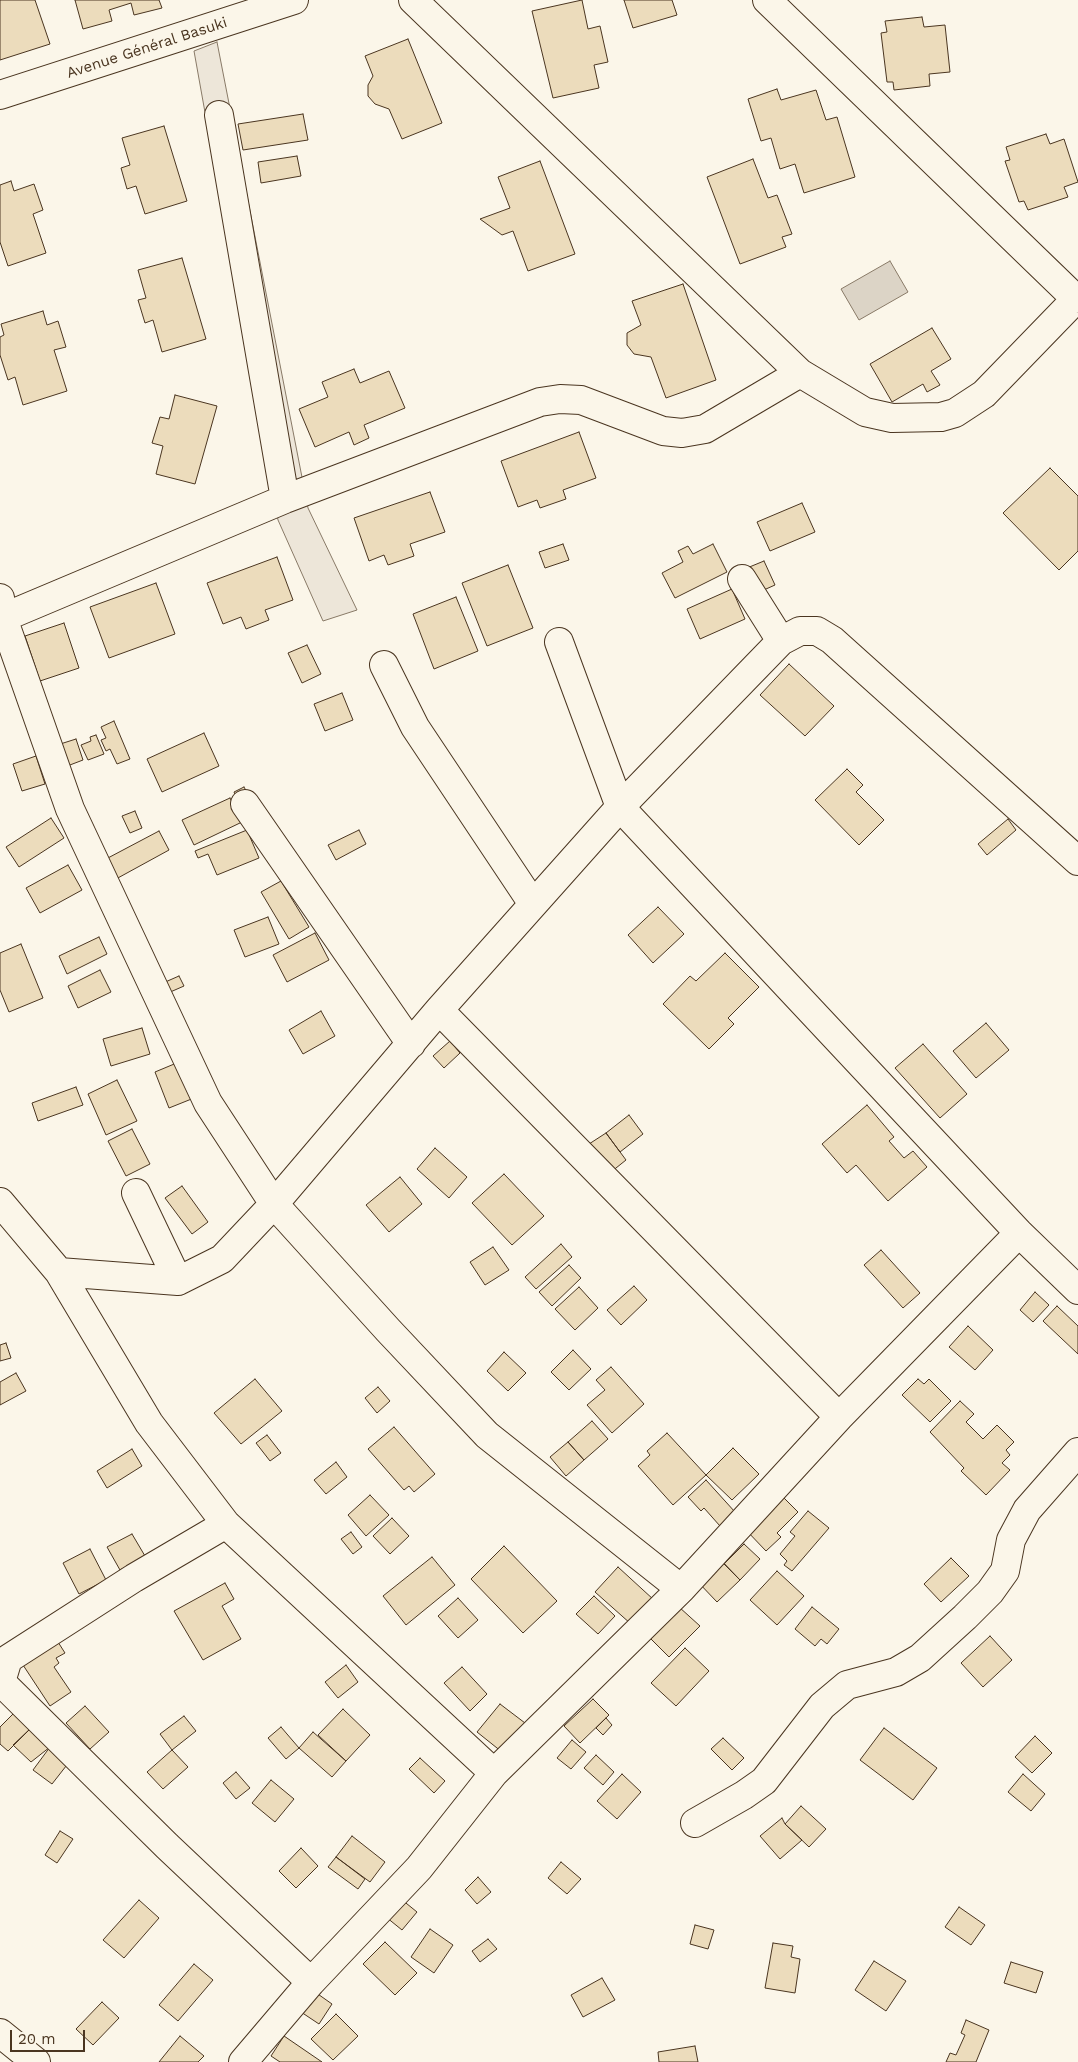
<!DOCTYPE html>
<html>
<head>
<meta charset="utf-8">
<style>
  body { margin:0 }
  #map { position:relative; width:1078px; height:2062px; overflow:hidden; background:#fbf6e9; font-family:"Work Sans",sans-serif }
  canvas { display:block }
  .scale { position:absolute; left:10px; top:2030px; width:75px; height:22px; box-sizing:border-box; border:2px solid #4a3520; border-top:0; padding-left:6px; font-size:15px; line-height:18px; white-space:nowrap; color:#4a3520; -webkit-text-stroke:4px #fbf6e9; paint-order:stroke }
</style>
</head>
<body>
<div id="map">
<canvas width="1078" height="2062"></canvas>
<div class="scale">20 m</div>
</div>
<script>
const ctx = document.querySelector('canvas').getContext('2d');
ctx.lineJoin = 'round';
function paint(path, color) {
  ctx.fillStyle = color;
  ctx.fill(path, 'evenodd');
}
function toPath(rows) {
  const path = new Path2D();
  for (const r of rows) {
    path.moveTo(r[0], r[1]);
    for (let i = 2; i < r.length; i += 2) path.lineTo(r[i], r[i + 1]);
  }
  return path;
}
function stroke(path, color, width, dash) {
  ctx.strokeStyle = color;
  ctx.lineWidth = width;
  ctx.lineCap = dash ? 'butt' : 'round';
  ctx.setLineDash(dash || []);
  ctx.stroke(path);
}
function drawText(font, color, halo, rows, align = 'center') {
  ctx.font = font + ' "Work Sans",sans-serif';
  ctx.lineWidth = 4;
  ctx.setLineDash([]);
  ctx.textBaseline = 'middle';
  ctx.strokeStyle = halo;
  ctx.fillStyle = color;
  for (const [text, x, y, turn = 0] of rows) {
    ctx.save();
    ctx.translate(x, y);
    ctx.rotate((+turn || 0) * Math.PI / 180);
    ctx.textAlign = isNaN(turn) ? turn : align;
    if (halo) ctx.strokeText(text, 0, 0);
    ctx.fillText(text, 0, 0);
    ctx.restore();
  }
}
const green = toPath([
  [217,42,308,508,357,610,323,621,278,520,194,51,217,42]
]);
paint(green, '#ede6d9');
stroke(green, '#887966', 1);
const water = toPath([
  [890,261,908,292,859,320,841,289,890,261]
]);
paint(water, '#dcd4c6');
stroke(water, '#887966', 1);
const building = toPath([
  [0,0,35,0,50,44,0,60,0,0],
  [75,0,159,0,162,8,134,15,131,3,109,10,112,21,83,29,75,0],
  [582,0,588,29,600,26,608,62,594,65,599,88,553,98,532,11,582,0],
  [624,0,672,0,677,15,633,28,624,0],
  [922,17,924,27,945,25,950,72,929,74,930,86,894,90,893,82,887,82,881,33,887,32,885,21,922,17],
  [408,39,442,123,402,139,389,109,375,104,368,96,368,85,373,76,365,56,408,39],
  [777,89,781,100,816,90,826,120,837,117,855,177,804,193,795,164,780,169,771,138,761,141,748,99,777,89],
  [303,114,308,140,243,150,238,124,303,114],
  [164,126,187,201,145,214,136,186,127,189,121,168,130,165,122,138,164,126],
  [1046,134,1050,144,1064,139,1078,182,1064,187,1068,197,1028,210,1024,201,1019,202,1005,161,1010,160,1006,147,1046,134],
  [297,156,301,176,261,183,258,162,297,156],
  [753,159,768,198,777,195,792,234,782,237,786,247,740,264,707,177,753,159],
  [540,161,575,254,528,271,513,231,502,235,480,219,510,208,498,177,540,161],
  [11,181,14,191,34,184,43,210,33,214,46,253,8,266,0,242,0,185,11,181],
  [182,258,206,339,162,352,153,320,145,323,138,300,146,298,138,270,182,258],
  [683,284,716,380,666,398,651,357,634,354,627,345,627,333,641,325,632,301,683,284],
  [43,311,47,325,58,321,66,347,54,350,67,391,23,405,15,377,8,380,0,355,0,337,4,335,1,324,43,311],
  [932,328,951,359,931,371,940,385,927,392,923,384,892,402,870,364,932,328],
  [354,369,360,383,389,371,405,408,364,425,369,438,354,445,349,432,315,447,299,409,328,397,322,382,354,369],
  [175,395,217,406,195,484,156,474,163,446,152,443,160,417,169,419,175,395],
  [579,432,596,478,563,490,566,499,540,508,537,500,518,507,501,461,579,432],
  [1050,468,1078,496,1078,551,1059,570,1003,513,1050,468],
  [430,492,445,532,410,544,414,556,388,565,384,555,369,561,354,518,430,492],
  [802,503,815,532,770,551,757,522,802,503],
  [563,544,569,560,545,568,539,552,563,544],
  [713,544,727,572,675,598,662,573,683,562,678,551,688,546,693,554,713,544],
  [277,557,293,600,265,610,269,620,246,629,241,617,223,624,207,583,277,557],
  [764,561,775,585,757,593,747,568,764,561],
  [508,565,533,628,487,646,462,583,508,565],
  [156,583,175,634,109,658,90,607,156,583],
  [732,589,745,619,700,639,687,609,732,589],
  [456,597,478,651,434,669,413,614,456,597],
  [64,623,79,668,40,681,25,636,64,623],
  [307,645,321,674,302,683,288,653,307,645],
  [789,664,834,706,805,736,760,695,789,664],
  [342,693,353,720,325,731,314,704,342,693],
  [114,721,130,759,117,764,110,749,106,751,101,740,106,738,101,727,114,721],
  [204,733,219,766,162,792,147,759,204,733],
  [96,735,104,754,88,760,81,745,91,741,90,737,96,735],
  [76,739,83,760,62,768,54,746,76,739],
  [36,756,45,784,22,791,13,764,36,756],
  [847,769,863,785,856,792,884,820,859,845,815,800,847,769],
  [244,787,249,796,238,801,234,792,244,787],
  [230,798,242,822,194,845,182,820,230,798],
  [135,811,142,828,130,833,122,816,135,811],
  [51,818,64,838,19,867,6,847,51,818],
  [1008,819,1016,830,987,855,978,844,1008,819],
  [247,830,259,858,217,875,208,854,198,858,195,851,247,830],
  [359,830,366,844,336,860,328,845,359,830],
  [159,831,169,850,116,879,106,859,159,831],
  [68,865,82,890,40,913,26,888,68,865],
  [281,881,309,927,289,939,261,892,281,881],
  [658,907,684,934,653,963,628,935,658,907],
  [268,917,279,944,245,957,234,930,268,917],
  [315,933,329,960,287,982,273,955,315,933],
  [99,937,107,954,67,974,59,956,99,937],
  [21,944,43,998,9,1012,0,990,0,953,21,944],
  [725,953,759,987,728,1018,734,1024,709,1049,663,1004,690,976,696,981,725,953],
  [100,970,111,992,78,1008,68,986,100,970],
  [179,976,184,986,168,993,163,983,179,976],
  [321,1011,335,1036,303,1054,289,1030,321,1011],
  [986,1023,1009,1050,976,1078,953,1051,986,1023],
  [142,1028,150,1054,111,1066,103,1039,142,1028],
  [450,1041,460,1053,444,1068,433,1056,450,1041],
  [923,1044,967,1094,940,1118,895,1068,923,1044],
  [179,1062,194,1098,169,1108,155,1072,179,1062],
  [117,1080,137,1121,106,1135,88,1094,117,1080],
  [76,1087,83,1105,38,1121,32,1103,76,1087],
  [867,1105,894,1137,889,1141,904,1158,913,1151,927,1167,888,1201,856,1165,847,1173,822,1144,867,1105],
  [629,1115,643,1134,620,1152,606,1133,629,1115],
  [132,1129,150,1164,126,1176,108,1141,132,1129],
  [606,1133,626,1160,611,1172,589,1144,606,1133],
  [435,1148,467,1177,449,1198,417,1169,435,1148],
  [504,1174,544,1216,512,1245,472,1203,504,1174],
  [400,1177,422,1204,389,1232,366,1205,400,1177],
  [182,1186,208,1222,192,1234,165,1198,182,1186],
  [561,1244,572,1257,536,1289,525,1277,561,1244],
  [493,1247,509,1270,485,1285,470,1262,493,1247],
  [881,1250,920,1293,903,1308,864,1265,881,1250],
  [569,1265,581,1278,552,1306,539,1292,569,1265],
  [634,1286,647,1300,621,1325,607,1310,634,1286],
  [579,1287,598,1308,575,1330,555,1309,579,1287],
  [1035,1292,1049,1305,1033,1322,1020,1310,1035,1292],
  [1057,1306,1078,1326,1078,1354,1043,1321,1057,1306],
  [968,1326,993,1350,975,1370,949,1347,968,1326],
  [6,1343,11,1358,0,1361,0,1345,6,1343],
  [573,1350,591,1369,569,1390,551,1372,573,1350],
  [504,1352,526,1373,508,1391,487,1371,504,1352],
  [611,1367,644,1404,612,1433,587,1405,605,1390,596,1380,611,1367],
  [16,1373,26,1391,0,1405,0,1382,16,1373],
  [255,1379,282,1411,241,1444,214,1413,255,1379],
  [918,1379,924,1384,929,1379,951,1401,930,1422,902,1395,918,1379],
  [378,1387,390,1401,377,1413,365,1398,378,1387],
  [960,1401,974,1414,966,1422,983,1439,997,1425,1014,1442,1006,1450,1010,1455,1002,1463,1010,1470,986,1495,961,1471,964,1468,930,1432,960,1401],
  [592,1421,608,1439,584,1460,568,1442,592,1421],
  [394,1427,435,1474,414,1492,409,1486,404,1490,368,1449,394,1427],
  [667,1433,706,1475,673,1505,638,1466,650,1455,647,1451,667,1433],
  [267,1435,281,1453,270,1461,256,1443,267,1435],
  [568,1442,584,1460,566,1476,550,1457,568,1442],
  [733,1448,759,1474,732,1500,706,1475,733,1448],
  [132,1449,142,1466,107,1488,97,1471,132,1449],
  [336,1462,347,1477,326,1494,314,1480,336,1462],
  [706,1480,735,1512,720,1526,704,1508,701,1511,688,1497,706,1480],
  [370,1495,389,1515,366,1536,348,1515,370,1495],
  [781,1495,798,1512,777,1533,781,1537,766,1551,745,1529,781,1495],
  [808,1511,829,1528,792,1571,784,1565,787,1561,780,1554,795,1536,790,1532,808,1511],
  [392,1518,409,1536,390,1554,373,1536,392,1518],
  [351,1532,362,1547,353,1554,341,1539,351,1532],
  [132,1534,145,1556,120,1570,107,1547,132,1534],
  [744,1544,760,1559,740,1580,724,1564,744,1544],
  [504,1546,557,1601,523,1633,471,1579,504,1546],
  [90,1549,106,1580,79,1594,63,1563,90,1549],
  [432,1557,455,1585,406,1625,383,1596,432,1557],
  [951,1558,969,1576,941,1602,924,1584,951,1558],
  [720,1559,740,1580,717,1602,697,1581,720,1559],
  [618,1567,654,1600,631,1624,595,1592,618,1567],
  [777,1571,804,1596,777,1625,750,1600,777,1571],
  [225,1583,234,1599,222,1606,241,1639,203,1660,174,1611,225,1583],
  [594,1596,615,1616,598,1634,576,1614,594,1596],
  [458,1598,478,1620,458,1638,438,1616,458,1598],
  [679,1607,700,1626,669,1657,649,1637,679,1607],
  [812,1607,839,1629,827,1644,821,1639,815,1646,795,1629,812,1607],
  [990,1636,1012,1660,983,1687,961,1663,990,1636],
  [58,1642,65,1653,56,1658,59,1663,54,1667,71,1692,50,1706,23,1665,58,1642],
  [685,1648,709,1671,676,1706,651,1683,685,1648],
  [346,1665,358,1682,338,1698,325,1682,346,1665],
  [462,1667,487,1694,470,1711,444,1683,462,1667],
  [593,1699,609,1715,580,1743,564,1726,593,1699],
  [500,1704,525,1723,502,1752,477,1732,500,1704],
  [85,1706,109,1732,90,1749,66,1723,85,1706],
  [343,1709,370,1735,346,1761,318,1735,343,1709],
  [16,1711,32,1727,8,1751,0,1744,0,1727,16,1711],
  [184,1716,196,1731,172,1750,160,1734,184,1716],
  [606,1718,612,1725,603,1735,596,1728,606,1718],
  [32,1727,50,1747,31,1762,13,1745,32,1727],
  [281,1727,299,1748,286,1759,268,1738,281,1727],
  [884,1728,937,1768,913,1800,860,1760,884,1728],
  [313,1732,346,1761,332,1777,299,1748,313,1732],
  [1035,1736,1052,1753,1032,1773,1015,1757,1035,1736],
  [723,1738,744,1758,732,1770,711,1749,723,1738],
  [572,1740,586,1752,571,1769,557,1758,572,1740],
  [50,1747,70,1761,52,1784,33,1770,50,1747],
  [172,1750,188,1767,163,1789,147,1772,172,1750],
  [596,1755,614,1772,603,1785,584,1768,596,1755],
  [420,1758,445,1781,434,1793,409,1769,420,1758],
  [236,1772,250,1788,236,1799,223,1783,236,1772],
  [622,1774,641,1792,617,1819,597,1801,622,1774],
  [1023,1774,1045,1794,1031,1811,1008,1792,1023,1774],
  [271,1780,294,1799,275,1822,252,1803,271,1780],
  [801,1806,826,1829,809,1847,785,1824,801,1806],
  [782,1818,785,1824,802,1840,780,1859,760,1836,782,1818],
  [60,1831,73,1839,57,1863,45,1855,60,1831],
  [352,1836,385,1862,370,1882,336,1857,352,1836],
  [301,1848,318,1866,296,1888,279,1871,301,1848],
  [336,1857,365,1879,358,1889,328,1867,336,1857],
  [561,1862,581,1879,567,1894,548,1878,561,1862],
  [478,1877,491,1892,477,1904,465,1890,478,1877],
  [401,1899,417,1912,402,1930,386,1917,401,1899],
  [139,1900,159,1918,124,1958,103,1940,139,1900],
  [959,1907,985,1925,971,1945,945,1927,959,1907],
  [695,1925,714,1930,708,1949,690,1944,695,1925],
  [430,1929,453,1945,434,1973,411,1957,430,1929],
  [488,1939,497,1949,480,1962,472,1951,488,1939],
  [385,1942,417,1973,395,1995,363,1964,385,1942],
  [773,1943,793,1946,791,1957,800,1959,795,1993,765,1988,773,1943],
  [874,1961,906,1981,886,2011,855,1990,874,1961],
  [1011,1962,1043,1972,1036,1993,1004,1983,1011,1962],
  [194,1964,213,1980,178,2021,159,2005,194,1964],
  [602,1978,615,2000,583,2017,571,1995,602,1978],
  [315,1992,332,2004,319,2024,301,2012,315,1992],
  [102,2002,119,2018,93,2045,76,2029,102,2002],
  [336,2014,358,2036,333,2060,311,2039,336,2014],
  [966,2020,989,2030,976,2062,946,2062,950,2053,956,2055,965,2035,961,2033,966,2020],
  [180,2036,204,2056,198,2062,159,2062,180,2036],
  [284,2036,322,2062,280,2062,271,2056,284,2036],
  [695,2046,698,2062,659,2062,658,2052,695,2046]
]);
paint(building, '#ecdcbc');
stroke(building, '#4a3520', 1);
const minor = toPath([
  [413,0,800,373,865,412,892,418,941,417,955,413,984,394,1078,297],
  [767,0,1076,299],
  [0,95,294,0],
  [219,115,285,499],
  [742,579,781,641],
  [0,598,3,618,70,809,208,1103,274,1204,388,1330,487,1435,681,1589],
  [0,619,285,499,540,402,560,399,581,400,663,431,682,433,705,429,800,373],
  [559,642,620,807,1019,1233,1078,1290],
  [384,665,415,727,533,904],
  [245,804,411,1044],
  [439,1010,839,1417],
  [136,1193,178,1281],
  [0,1202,59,1272,178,1281,222,1259,274,1204,439,1010,620,807,781,641,800,631,817,631,832,640,1078,861],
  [59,1272,149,1423,226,1524,494,1773],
  [226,1524,134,1578,8,1659,1,1682,167,1846,311,1982],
  [695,1823,744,1795,764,1781,822,1706,847,1685,896,1672,920,1658,965,1617,990,1592,1005,1571,1011,1540,1027,1510,1078,1452],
  [0,2033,36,2062],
  [243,2062,311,1982,419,1868,494,1773,681,1589,839,1417,1019,1233]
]);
stroke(minor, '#4a3520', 30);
stroke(minor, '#fbf6e9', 28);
drawText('15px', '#4a3520', '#fbf6e9', [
  ["Avenue Général Basuki",147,48,-18]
]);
</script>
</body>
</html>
